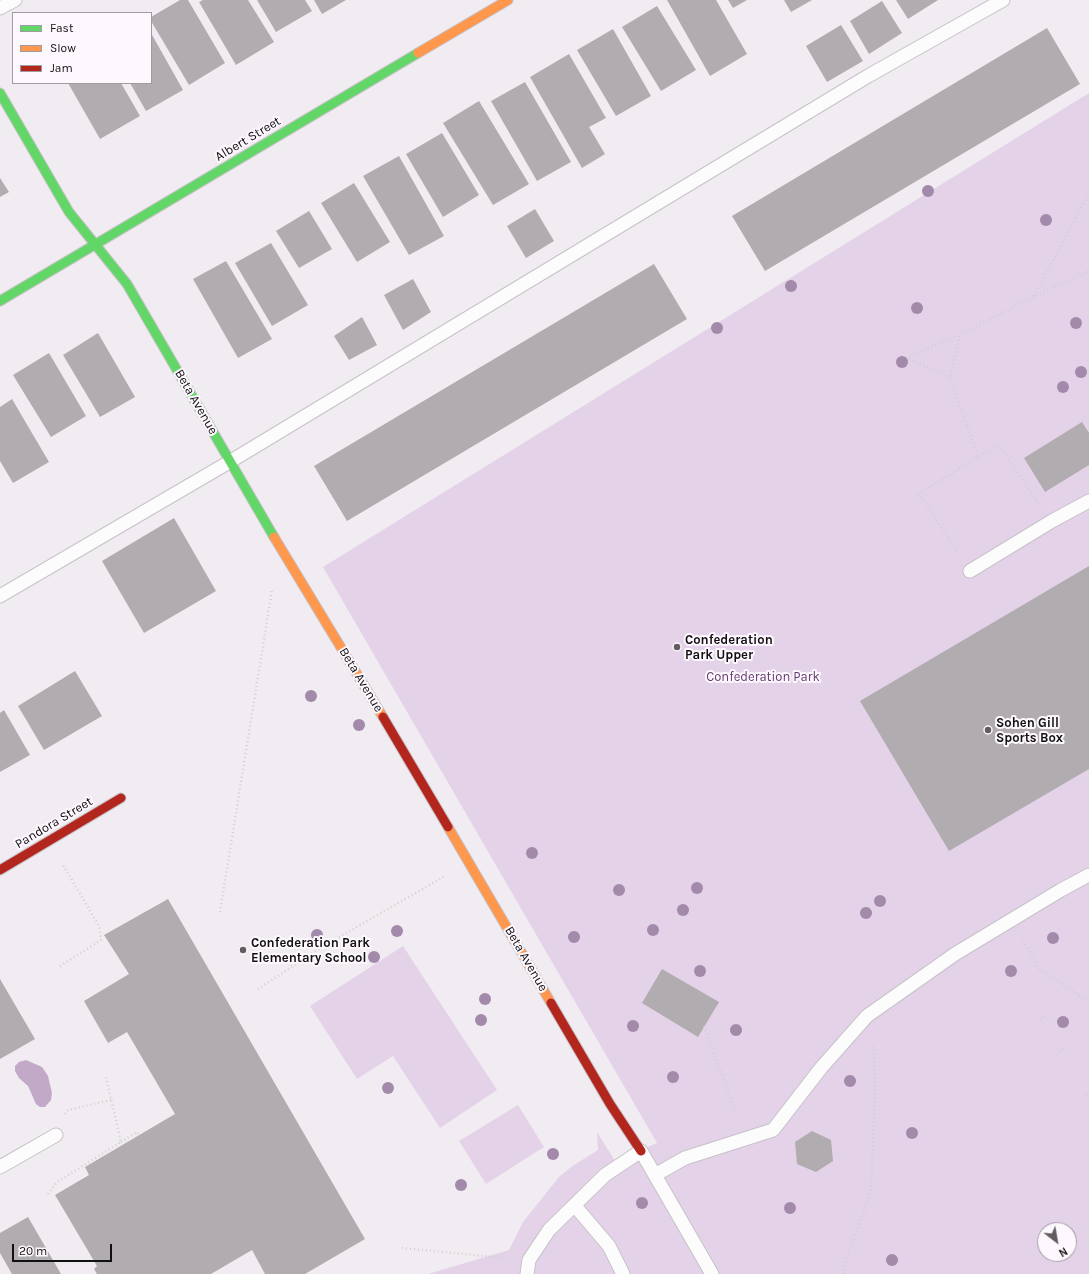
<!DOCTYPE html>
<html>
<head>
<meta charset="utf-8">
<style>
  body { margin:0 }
  #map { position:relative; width:1089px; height:1274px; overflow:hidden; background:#f1ecf1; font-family:Karla,sans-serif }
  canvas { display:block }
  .legend { position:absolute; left:12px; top:12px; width:140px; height:72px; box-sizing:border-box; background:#fdf8fe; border:1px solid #9f9ba0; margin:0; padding:5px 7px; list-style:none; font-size:12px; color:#120f12 }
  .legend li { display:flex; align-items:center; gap:8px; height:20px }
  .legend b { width:20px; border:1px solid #9f9ba0 }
  .north { position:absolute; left:1037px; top:1222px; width:40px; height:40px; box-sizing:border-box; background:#fdf8fe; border:1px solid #9f9ba0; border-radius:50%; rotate:149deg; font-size:11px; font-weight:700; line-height:16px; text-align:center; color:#120f12 }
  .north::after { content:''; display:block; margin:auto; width:14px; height:18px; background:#605c60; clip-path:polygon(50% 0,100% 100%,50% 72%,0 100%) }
  .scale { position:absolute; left:12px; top:1244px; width:100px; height:18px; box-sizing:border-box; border:2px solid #120f12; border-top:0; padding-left:5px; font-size:12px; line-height:14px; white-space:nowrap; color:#120f12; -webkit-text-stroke:3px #fdf8fe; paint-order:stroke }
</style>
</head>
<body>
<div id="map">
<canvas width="1089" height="1274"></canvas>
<ul class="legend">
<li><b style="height:5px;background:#63d668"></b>Fast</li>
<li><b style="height:5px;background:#ff974d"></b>Slow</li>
<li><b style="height:5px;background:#b3261e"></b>Jam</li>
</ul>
<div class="north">N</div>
<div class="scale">20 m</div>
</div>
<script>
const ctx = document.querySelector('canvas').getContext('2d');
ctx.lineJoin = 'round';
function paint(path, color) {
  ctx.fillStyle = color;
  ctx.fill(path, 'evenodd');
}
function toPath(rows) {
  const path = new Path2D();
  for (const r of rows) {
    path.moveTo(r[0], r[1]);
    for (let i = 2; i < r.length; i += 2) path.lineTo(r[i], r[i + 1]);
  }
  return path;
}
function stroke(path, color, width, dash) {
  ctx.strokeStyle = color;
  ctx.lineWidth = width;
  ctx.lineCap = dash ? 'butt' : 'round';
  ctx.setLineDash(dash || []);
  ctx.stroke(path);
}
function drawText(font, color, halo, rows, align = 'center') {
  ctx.font = font + ' Karla,sans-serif';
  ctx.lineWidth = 4;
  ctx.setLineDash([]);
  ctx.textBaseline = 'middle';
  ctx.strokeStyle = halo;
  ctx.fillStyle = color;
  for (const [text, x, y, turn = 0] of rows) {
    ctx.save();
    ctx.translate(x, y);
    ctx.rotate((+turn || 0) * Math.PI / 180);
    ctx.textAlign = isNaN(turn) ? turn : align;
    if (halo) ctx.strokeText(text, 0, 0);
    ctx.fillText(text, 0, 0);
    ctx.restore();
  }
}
paint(toPath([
  [1089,93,1089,1274,428,1274,509,1250,523,1222,559,1177,571,1167,598,1150,597,1132,615,1161,657,1143,323,567],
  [1045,1230,1069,1230,1069,1254,1045,1254],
  [403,946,497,1090,440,1128,393,1056,357,1079,310,1006],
  [518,1105,544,1147,486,1184,459,1141]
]), '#e4d2e9');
paint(toPath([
  [26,1060,42,1067,48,1076,52,1093,51,1100,45,1107,40,1107,36,1104,28,1086,19,1078,15,1071,15,1066,19,1062]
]), '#c1a9c7');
paint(toPath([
  [180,0,188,0,225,63,189,85,151,21,151,17],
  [203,0,248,0,274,42,236,65,199,2],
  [257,0,305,0,312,11,276,32],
  [314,0,346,0,322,14],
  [667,0,716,0,747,54,710,76],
  [728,0,747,0,733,8],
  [784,0,812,0,791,12],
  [896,0,938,0,908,19],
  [882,1,902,33,869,54,850,21],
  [657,6,696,70,661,91,622,27],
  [841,25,863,61,827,82,806,46],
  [1047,28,1080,84,765,271,732,216],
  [613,29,651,96,616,116,577,50],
  [151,33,183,90,146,111,130,83,151,83],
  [569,54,606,118,589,127,605,154,582,168,530,77],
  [525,82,571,162,537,181,491,101],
  [68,83,121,83,140,116,100,139],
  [479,101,529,184,493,205,443,123],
  [442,133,479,195,443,217,406,154],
  [399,156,444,236,409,255,363,176],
  [0,178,9,192,0,197],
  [354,183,390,242,357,262,321,203],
  [535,209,554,241,526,258,507,226],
  [309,211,332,249,299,268,276,231],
  [271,243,308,305,272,326,235,263],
  [226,261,272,339,238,358,193,279],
  [654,264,687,319,347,521,314,466],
  [413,279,431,312,403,330,384,295],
  [362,317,377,345,349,360,334,336],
  [98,333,135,397,100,417,63,355],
  [49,353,86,416,51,437,13,375],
  [12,399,49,462,13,483,0,461,0,407],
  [1082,422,1089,433,1089,465,1045,492,1024,458],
  [174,518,216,591,144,633,102,561],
  [1089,566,1089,769,949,851,860,701],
  [75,671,102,716,44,750,18,706],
  [4,710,30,755,0,772,0,713],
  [168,899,365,1239,305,1274,265,1274,252,1250,211,1274,97,1274,94,1269,97,1266,55,1195,89,1175,85,1167,175,1114,127,1032,108,1043,84,1001,129,974,104,935],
  [662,969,719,1002,698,1037,642,1003],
  [0,979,35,1039,0,1059],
  [812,1131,831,1140,833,1161,816,1172,797,1164,795,1142],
  [28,1217,61,1274,12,1274,0,1253,0,1233]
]), '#b0acb0');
const lane = toPath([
  [0,8,15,0],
  [970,571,1052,521,1089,501],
  [0,596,231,461,868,76,1003,0],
  [0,1167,56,1135],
  [655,1175,685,1158,773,1130,821,1068,867,1016,955,954,1061,890,1089,875],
  [575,1206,609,1246,623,1274],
  [527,1274,529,1260,549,1230,605,1175,641,1151,712,1274]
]);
const fast = toPath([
  [0,93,69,212,127,284,274,537],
  [0,301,418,53]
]);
const slow = toPath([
  [418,53,508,0],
  [274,537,383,717],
  [448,827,551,1003]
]);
const jam = toPath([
  [383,717,448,827],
  [0,870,121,798],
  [551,1003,610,1104,641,1151]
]);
stroke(lane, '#c6c2c7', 15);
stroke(fast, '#c6c2c7', 11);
stroke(slow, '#c6c2c7', 11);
stroke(jam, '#c6c2c7', 11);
stroke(toPath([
  [1034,296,1089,193],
  [950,377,906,358,959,335],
  [1038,503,999,445,978,457,950,377,960,335,1034,296,1089,271],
  [957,551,919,494,978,457],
  [220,912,272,590],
  [1023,941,1040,969,1089,1002],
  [60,966,101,940,99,926,63,865],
  [258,989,317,950,445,876],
  [1040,1019,1047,1015],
  [704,1026,737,1116],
  [1059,1051,1066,1047],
  [1086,1095,1089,1092],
  [65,1114,68,1110,111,1100],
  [121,1142,137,1132,139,1135],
  [48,1194,57,1182,121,1142,106,1077],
  [402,1248,505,1258],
  [844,1274,844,1267,871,1190,875,1094,874,1053,873,1045]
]), '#d1cfd1', 2.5, [1, 3]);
stroke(lane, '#fdfcfd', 13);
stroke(fast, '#63d668', 9);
stroke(slow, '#ff974d', 9);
stroke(jam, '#b3261e', 9);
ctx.fillStyle = '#a38aaa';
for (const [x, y] of [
  [928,191],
  [1046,220],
  [791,286],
  [917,308],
  [1076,323],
  [717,328],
  [902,362],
  [1081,372],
  [1063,387],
  [311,696],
  [359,725],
  [532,853],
  [697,888],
  [619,890],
  [880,901],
  [683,910],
  [866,913],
  [653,930],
  [397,931],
  [317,935],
  [574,937],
  [1053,938],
  [374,957],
  [700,971],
  [1011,971],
  [485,999],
  [481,1020],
  [1063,1022],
  [633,1026],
  [736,1030],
  [673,1077],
  [850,1081],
  [388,1088],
  [912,1133],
  [553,1154],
  [461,1185],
  [642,1203],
  [790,1208],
  [892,1260]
]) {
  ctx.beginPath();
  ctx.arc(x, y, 6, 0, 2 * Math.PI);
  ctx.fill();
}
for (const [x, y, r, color] of [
  [677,647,4,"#605c60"],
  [988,730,4,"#605c60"],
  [243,950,4,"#605c60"]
]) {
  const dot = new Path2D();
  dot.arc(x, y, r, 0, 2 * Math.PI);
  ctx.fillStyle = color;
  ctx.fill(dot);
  stroke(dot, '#fdf8fe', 1.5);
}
drawText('13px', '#120f12', '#fdf8fe', [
  ["Albert Street",248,139,-31],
  ["Beta Avenue",196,402,60],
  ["Beta Avenue",361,680,59],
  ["Pandora Street",54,823,-31],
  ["Beta Avenue",526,959,60]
]);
drawText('bold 13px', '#120f12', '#fdf8fe', [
  ["Confederation",685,640],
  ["Park Upper",685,655],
  ["Sohen Gill",996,723],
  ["Sports Box",996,738],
  ["Confederation Park",251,943],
  ["Elementary School",251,958]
], 'left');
drawText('13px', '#643a70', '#fdf8fe', [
  ["Confederation Park",763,677]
]);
</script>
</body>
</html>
